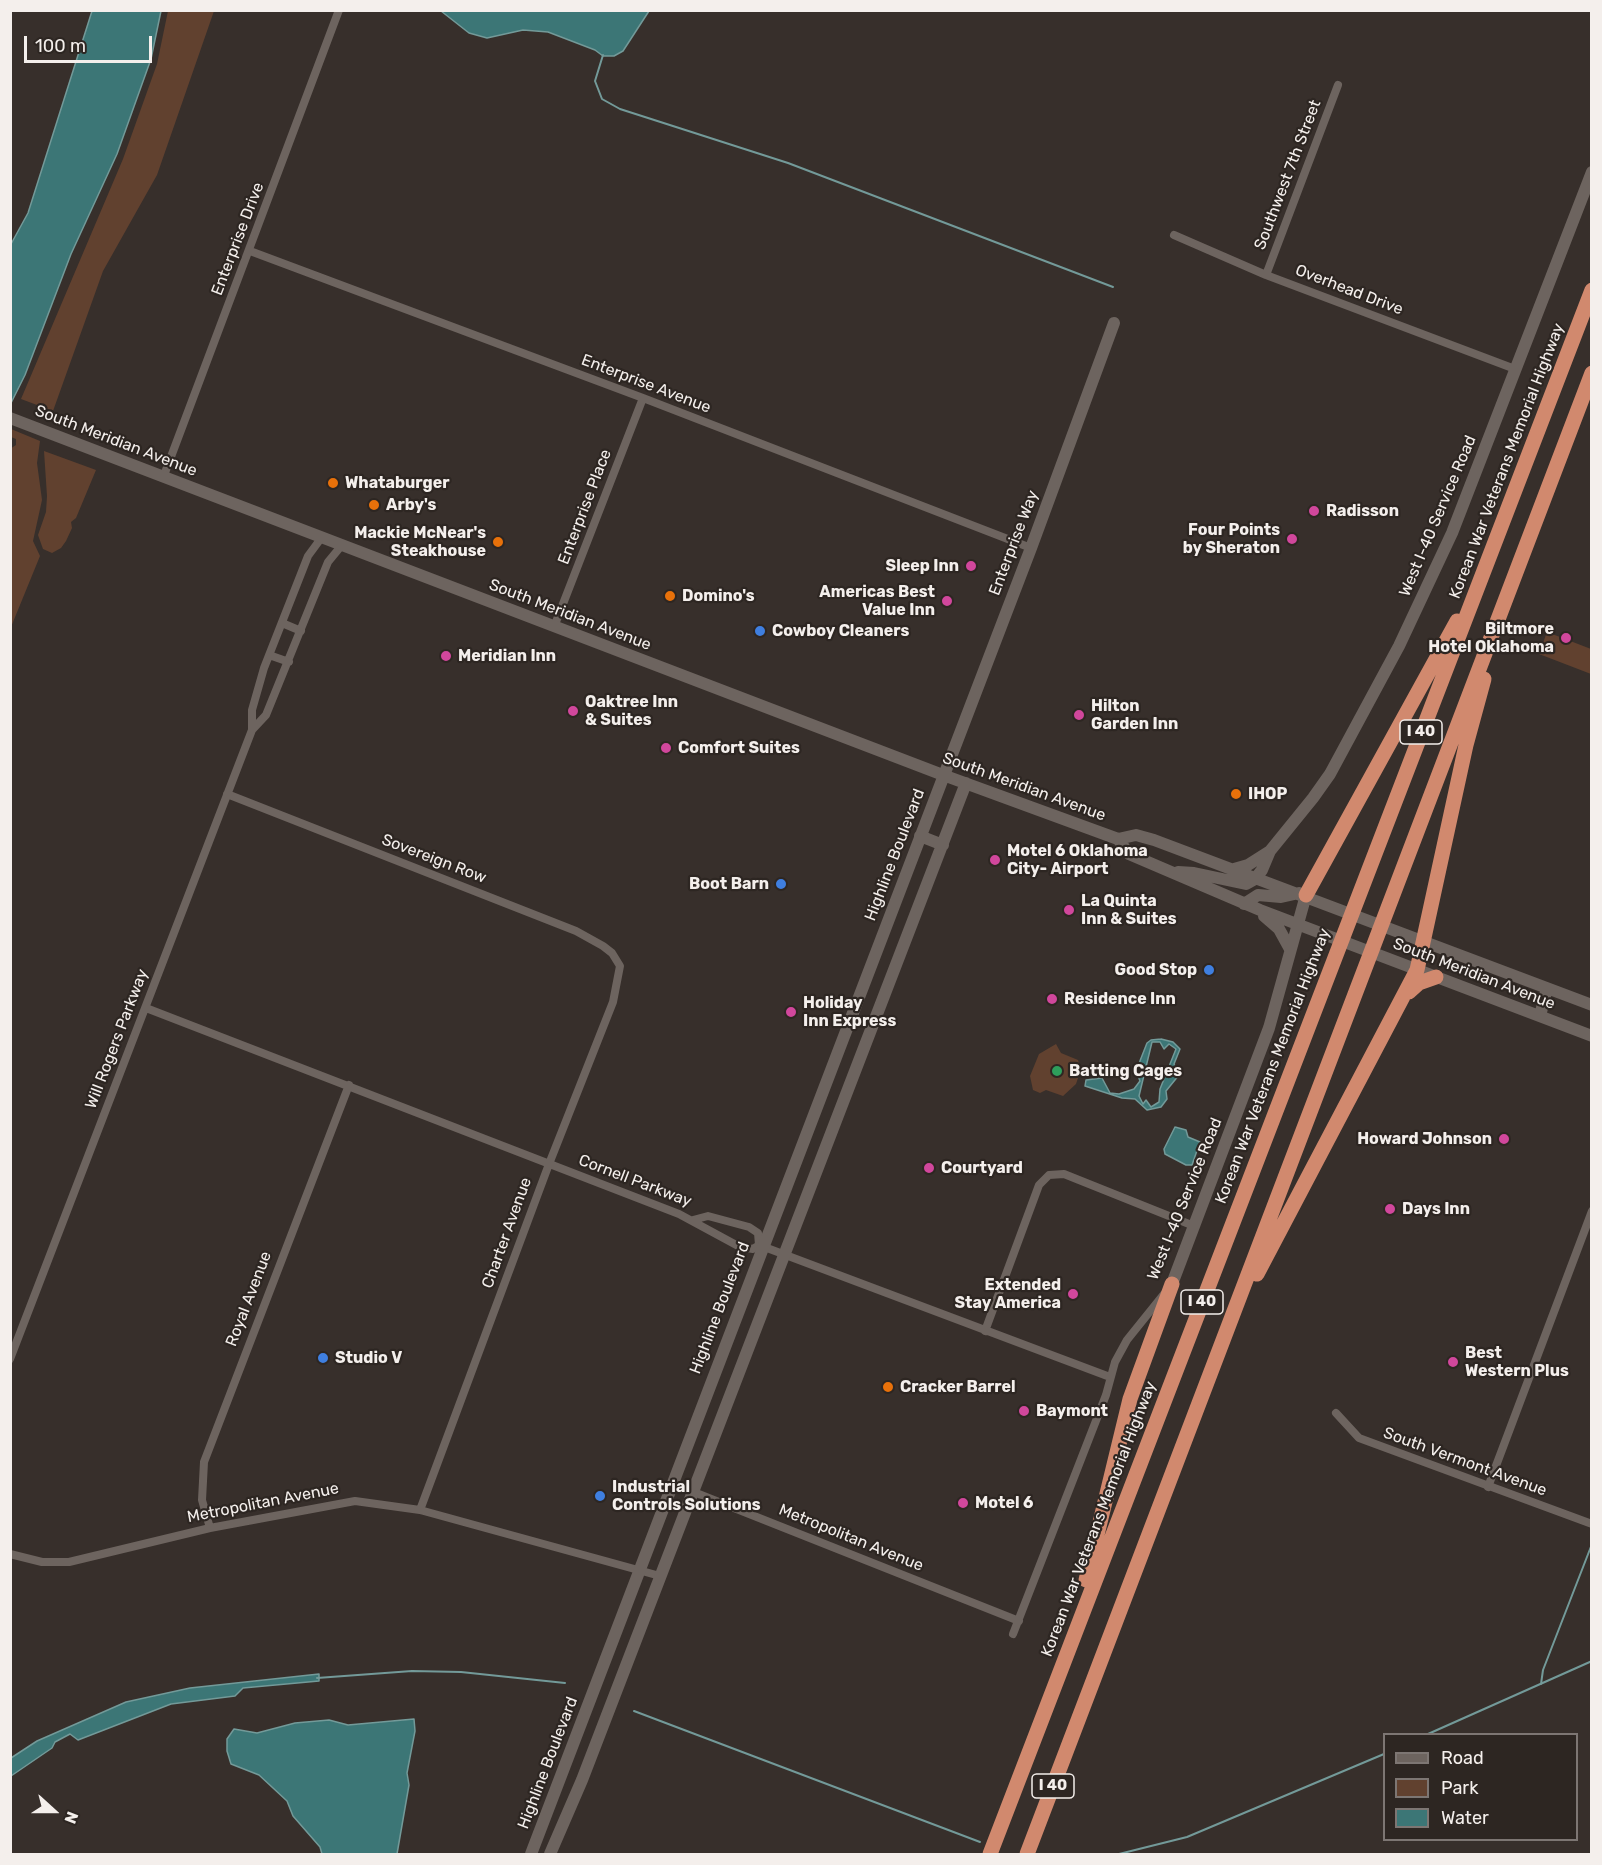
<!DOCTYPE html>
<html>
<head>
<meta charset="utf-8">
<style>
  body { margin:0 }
  #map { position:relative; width:1602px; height:1865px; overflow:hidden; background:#372f2b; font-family:Rubik,sans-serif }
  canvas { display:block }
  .frame { position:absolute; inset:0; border:12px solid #f4efec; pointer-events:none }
  .legend { position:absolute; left:1383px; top:1733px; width:195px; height:108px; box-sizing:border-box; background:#2d2622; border:2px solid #7d7673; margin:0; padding:8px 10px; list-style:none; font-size:18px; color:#f4efec }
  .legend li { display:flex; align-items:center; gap:12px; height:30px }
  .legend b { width:30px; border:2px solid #7d7673 }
  .north { position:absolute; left:24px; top:1781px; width:60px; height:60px; -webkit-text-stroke:4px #2d2622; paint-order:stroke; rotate:111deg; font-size:16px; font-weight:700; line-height:24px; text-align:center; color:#f4efec }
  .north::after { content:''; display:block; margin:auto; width:21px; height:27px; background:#f4efec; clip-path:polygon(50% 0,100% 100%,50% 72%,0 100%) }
  .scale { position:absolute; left:24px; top:36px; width:128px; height:27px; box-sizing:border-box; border:3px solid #f4efec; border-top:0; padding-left:8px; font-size:18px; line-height:21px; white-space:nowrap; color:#f4efec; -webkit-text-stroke:4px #2d2622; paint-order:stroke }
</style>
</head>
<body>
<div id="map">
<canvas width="1602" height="1865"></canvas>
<div class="frame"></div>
<ul class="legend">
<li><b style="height:8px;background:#6d645f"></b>Road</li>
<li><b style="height:16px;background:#61412f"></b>Park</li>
<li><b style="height:16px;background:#3c7676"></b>Water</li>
</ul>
<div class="north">N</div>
<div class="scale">100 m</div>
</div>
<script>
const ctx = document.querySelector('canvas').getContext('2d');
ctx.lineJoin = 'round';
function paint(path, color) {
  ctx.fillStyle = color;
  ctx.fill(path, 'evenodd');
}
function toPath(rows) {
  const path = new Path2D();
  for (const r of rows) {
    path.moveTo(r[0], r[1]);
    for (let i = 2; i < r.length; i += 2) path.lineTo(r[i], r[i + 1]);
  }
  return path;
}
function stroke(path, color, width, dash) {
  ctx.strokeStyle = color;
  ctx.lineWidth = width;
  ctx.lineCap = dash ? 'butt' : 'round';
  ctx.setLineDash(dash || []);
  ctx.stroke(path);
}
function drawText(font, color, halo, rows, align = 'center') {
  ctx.font = font + ' Rubik,sans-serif';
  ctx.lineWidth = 4.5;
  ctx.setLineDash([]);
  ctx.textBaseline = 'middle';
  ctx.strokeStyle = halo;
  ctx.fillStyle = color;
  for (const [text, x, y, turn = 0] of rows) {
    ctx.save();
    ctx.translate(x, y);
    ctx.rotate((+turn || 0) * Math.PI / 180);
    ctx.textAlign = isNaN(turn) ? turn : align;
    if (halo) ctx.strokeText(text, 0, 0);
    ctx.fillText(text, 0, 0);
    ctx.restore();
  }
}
paint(toPath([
  [168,11,214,11,157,175,103,271,53,411,21,399,123,159,157,64],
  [11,429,40,441,37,463,42,500,33,541,40,556,11,627,10,449,16,445,16,439,11,437],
  [44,451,96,470,76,518,71,522,72,528,66,541,61,548,52,553,43,549,38,535,46,512,47,496],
  [1547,632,1591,649,1591,674,1539,654],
  [1056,1044,1061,1053,1078,1060,1081,1069,1076,1084,1063,1096,1046,1090,1040,1093,1033,1090,1030,1076,1039,1054]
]), '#61412f');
const water = toPath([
  [92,11,161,11,151,59,117,154,71,254,25,375,11,403,11,244,28,213,92,11],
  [441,11,649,11,623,51,614,56,603,56,595,50,548,32,523,30,487,38,469,33,441,11],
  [1161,1039,1173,1042,1180,1049,1174,1064,1179,1075,1166,1091,1167,1099,1161,1107,1147,1110,1135,1099,1122,1098,1085,1086,1086,1080,1102,1078,1110,1093,1119,1094,1134,1089,1140,1081,1136,1071,1147,1043,1151,1040,1161,1039],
  [1152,1042,1160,1042,1164,1049,1169,1044,1176,1049,1160,1089,1159,1102,1151,1107,1146,1100,1143,1104,1139,1096,1152,1042],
  [1175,1127,1186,1130,1188,1137,1200,1142,1192,1165,1186,1165,1165,1154,1164,1149,1175,1127],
  [319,1674,319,1681,243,1688,235,1696,171,1704,78,1740,70,1734,55,1742,52,1748,11,1776,11,1758,37,1741,126,1702,190,1688,319,1674],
  [414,1719,415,1731,407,1773,409,1785,397,1854,322,1854,320,1847,293,1816,287,1801,259,1775,231,1764,227,1751,227,1739,234,1729,257,1733,295,1723,329,1720,348,1725,414,1719]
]);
paint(water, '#3c7676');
stroke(water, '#739a99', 1.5);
stroke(toPath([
  [603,55,595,81,602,99,620,109,788,163,1113,287],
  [317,1678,412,1671,461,1672,565,1683],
  [1541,1684,1543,1670,1592,1544],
  [634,1711,980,1842],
  [1428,1734,1592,1661],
  [1119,1854,1187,1837,1384,1754]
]), '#739a99', 2);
stroke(toPath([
  [1174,235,1266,275,1515,369],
  [250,251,643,398,1031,548],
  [1266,275,1338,85],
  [163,478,339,10],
  [282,623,301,631],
  [554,627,643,398],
  [269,655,289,662],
  [252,730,252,710,264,668,308,556,322,537],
  [227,794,576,931,603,946,612,953,620,966,613,1002,549,1164,420,1510],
  [146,1008,679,1214,740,1247,753,1249,759,1245],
  [693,1220,708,1216,749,1227,758,1233,759,1245],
  [759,1245,1110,1377],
  [985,1331,1039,1185,1049,1175,1064,1174,1194,1226],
  [10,1359,252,730,266,715,328,562,342,545],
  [1336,1413,1359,1438,1592,1524],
  [671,1483,1019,1621],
  [1488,1487,1592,1211],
  [210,1528,202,1500,204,1462,349,1085],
  [10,1554,42,1562,69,1562,210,1528,355,1501,420,1510,660,1576],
  [1013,1634,1106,1395,1115,1362,1127,1340,1164,1294]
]), '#6d645f', 8);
stroke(toPath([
  [10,418,943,775,1118,839,1136,835,1154,840,1592,1005],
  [920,836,943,845],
  [1118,839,1129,854,1260,910,1592,1036],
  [1234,869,1248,865,1270,851,1313,798,1330,774,1399,646,1452,533,1592,172],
  [1178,872,1194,873,1246,884,1255,879,1262,870,1270,851],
  [1244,904,1258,895,1281,897,1299,893],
  [1264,916,1279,929,1290,949],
  [1540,1016,1547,988],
  [1172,1284,1269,1028,1306,895],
  [531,1854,1031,548,1114,323],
  [550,1854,582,1780,966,783]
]), '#6d645f', 12);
stroke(toPath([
  [1306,895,1457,621],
  [1409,992,1419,983,1436,977],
  [1257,1274,1417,970,1466,745,1484,679],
  [1086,1580,1130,1399,1172,1284],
  [990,1854,1592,290],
  [1027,1854,1592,373]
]), '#d1896e', 15);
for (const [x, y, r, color] of [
  [333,483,6,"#e8710a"],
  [374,505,6,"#e8710a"],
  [1314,511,6,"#d1479c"],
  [1292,539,6,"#d1479c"],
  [498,542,6,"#e8710a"],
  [971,566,6,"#d1479c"],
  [670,596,6,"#e8710a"],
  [947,601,6,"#d1479c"],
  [760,631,6,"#3f7fe0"],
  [1566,638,6,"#d1479c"],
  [446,656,6,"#d1479c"],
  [573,711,6,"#d1479c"],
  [1079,715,6,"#d1479c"],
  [666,748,6,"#d1479c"],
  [1236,794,6,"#e8710a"],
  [995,860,6,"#d1479c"],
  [781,884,6,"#3f7fe0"],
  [1069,910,6,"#d1479c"],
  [1209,970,6,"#3f7fe0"],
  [1052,999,6,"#d1479c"],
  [791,1012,6,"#d1479c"],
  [1057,1071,6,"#2e9e5b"],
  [1504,1139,6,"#d1479c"],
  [929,1168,6,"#d1479c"],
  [1390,1209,6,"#d1479c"],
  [1073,1294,6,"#d1479c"],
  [323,1358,6,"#3f7fe0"],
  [1453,1362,6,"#d1479c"],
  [888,1387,6,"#e8710a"],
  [1024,1411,6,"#d1479c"],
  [600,1496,6,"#3f7fe0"],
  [963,1503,6,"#d1479c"]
]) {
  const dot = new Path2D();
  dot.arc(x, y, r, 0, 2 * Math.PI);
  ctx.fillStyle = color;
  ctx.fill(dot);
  stroke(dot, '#2d2622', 2);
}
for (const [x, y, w] of [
  [1421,732,42],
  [1202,1302,42],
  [1053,1786,42]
]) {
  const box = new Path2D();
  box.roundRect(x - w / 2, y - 12, w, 24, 4.5);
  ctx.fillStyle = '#2d2622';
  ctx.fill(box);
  stroke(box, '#f4efec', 1.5);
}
drawText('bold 15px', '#f4efec', null, [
  ["I 40",1421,732],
  ["I 40",1202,1302],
  ["I 40",1053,1786]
]);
drawText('16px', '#f4efec', '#2d2622', [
  ["Southwest 7th Street",1288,175,-69],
  ["Enterprise Drive",238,239,-69],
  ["Overhead Drive",1349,290,21],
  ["Enterprise Avenue",646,384,21],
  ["South Meridian Avenue",116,441,21],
  ["Korean War Veterans Memorial Highway",1507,461,-69],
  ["Enterprise Place",585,507,-69],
  ["West I-40 Service Road",1438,516,-67],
  ["Enterprise Way",1014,543,-69],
  ["South Meridian Avenue",570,615,21],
  ["South Meridian Avenue",1024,787,20],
  ["Highline Boulevard",895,855,-69],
  ["Sovereign Row",434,859,21],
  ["South Meridian Avenue",1474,974,21],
  ["Will Rogers Parkway",117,1039,-69],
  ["Korean War Veterans Memorial Highway",1273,1066,-69],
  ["Cornell Parkway",635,1181,21],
  ["West I-40 Service Road",1185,1199,-68],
  ["Charter Avenue",507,1233,-70],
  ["Royal Avenue",249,1299,-69],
  ["Highline Boulevard",720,1308,-69],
  ["South Vermont Avenue",1465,1462,20],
  ["Metropolitan Avenue",263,1503,-11],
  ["Korean War Veterans Memorial Highway",1099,1519,-69],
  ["Metropolitan Avenue",851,1538,22],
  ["Highline Boulevard",548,1763,-69]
]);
drawText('bold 16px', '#f4efec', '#2d2622', [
  ["Whataburger",345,483],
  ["Arby's",386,505],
  ["Radisson",1326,511],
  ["Four Points",1280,530,"right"],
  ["by Sheraton",1280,548,"right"],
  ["Mackie McNear's",486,533,"right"],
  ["Steakhouse",486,551,"right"],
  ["Sleep Inn",959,566,"right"],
  ["Americas Best",935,592,"right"],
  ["Value Inn",935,610,"right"],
  ["Domino's",682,596],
  ["Biltmore",1554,629,"right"],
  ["Hotel Oklahoma",1554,647,"right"],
  ["Cowboy Cleaners",772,631],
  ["Meridian Inn",458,656],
  ["Oaktree Inn",585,702],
  ["& Suites",585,720],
  ["Hilton",1091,706],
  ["Garden Inn",1091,724],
  ["Comfort Suites",678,748],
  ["IHOP",1248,794],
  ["Motel 6 Oklahoma",1007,851],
  ["City- Airport",1007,869],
  ["Boot Barn",769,884,"right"],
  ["La Quinta",1081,901],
  ["Inn & Suites",1081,919],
  ["Good Stop",1197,970,"right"],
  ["Residence Inn",1064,999],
  ["Holiday",803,1003],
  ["Inn Express",803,1021],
  ["Batting Cages",1069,1071],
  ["Howard Johnson",1492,1139,"right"],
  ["Courtyard",941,1168],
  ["Days Inn",1402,1209],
  ["Extended",1061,1285,"right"],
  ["Stay America",1061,1303,"right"],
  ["Best",1465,1353],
  ["Western Plus",1465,1371],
  ["Studio V",335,1358],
  ["Cracker Barrel",900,1387],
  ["Baymont",1036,1411],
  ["Industrial",612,1487],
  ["Controls Solutions",612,1505],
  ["Motel 6",975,1503]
], 'left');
</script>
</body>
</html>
